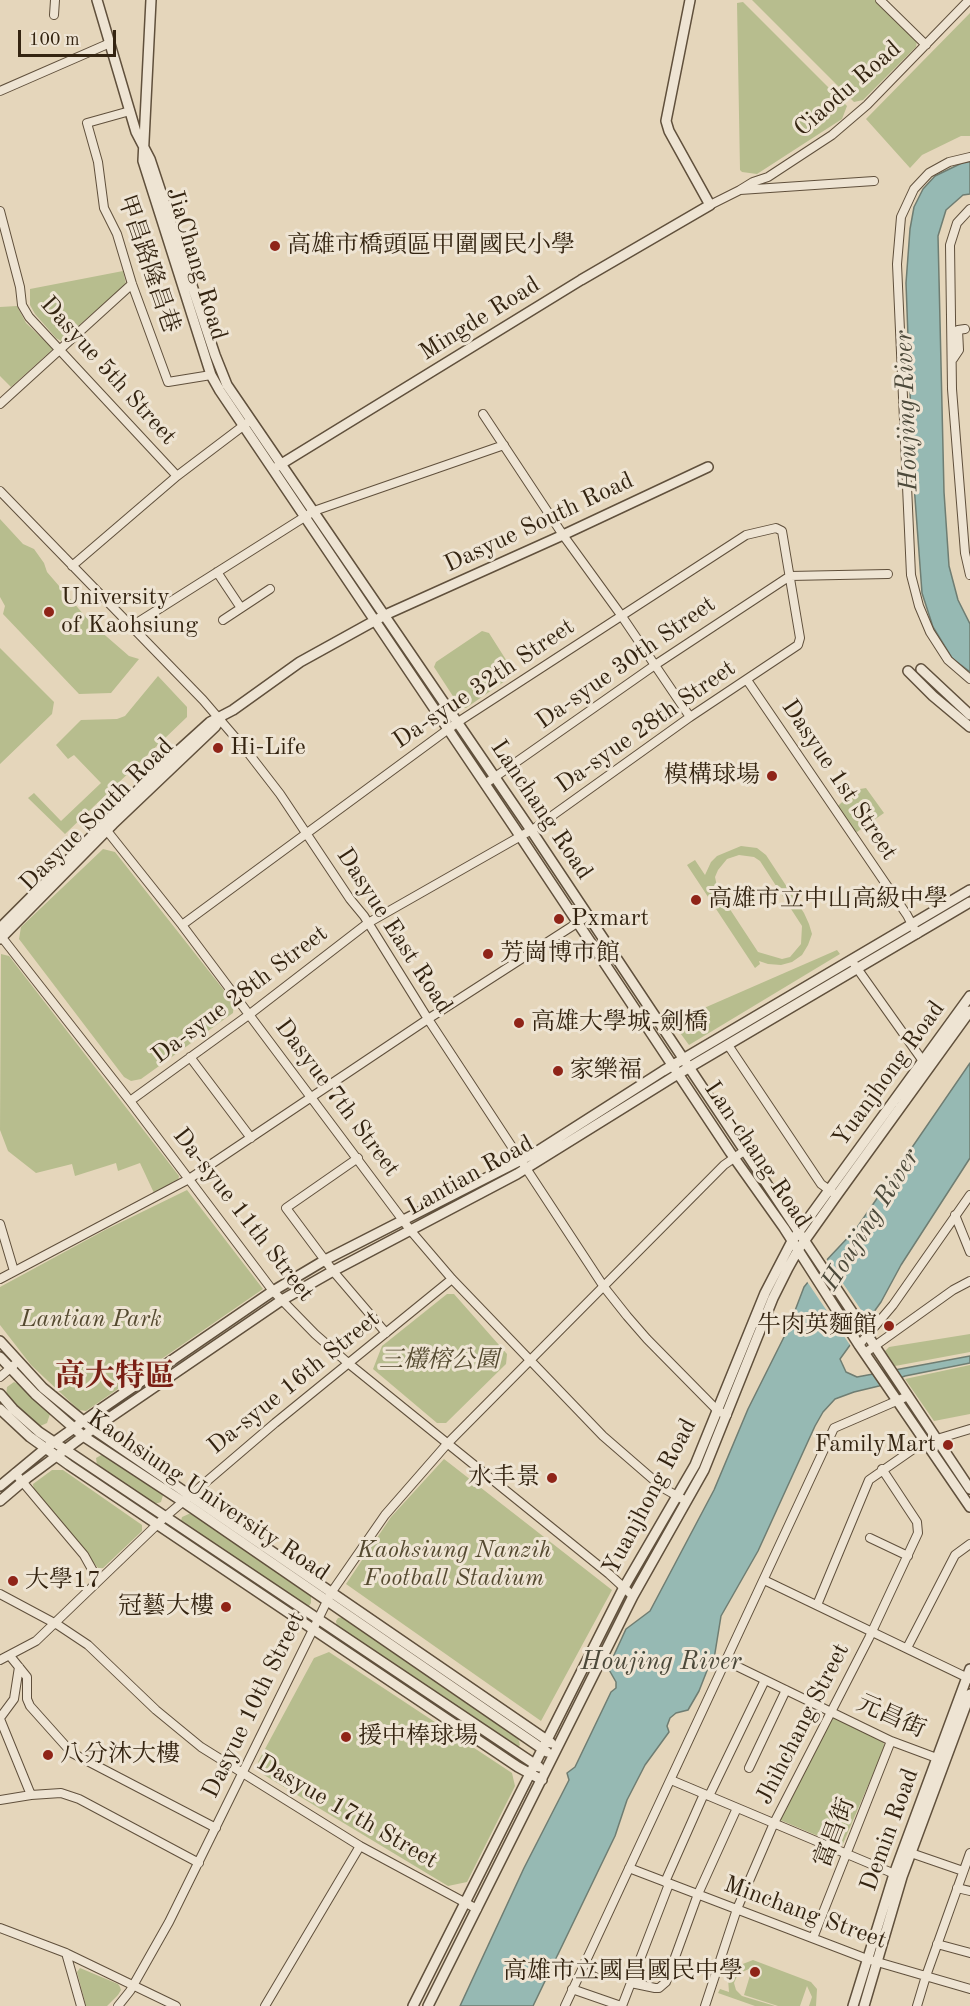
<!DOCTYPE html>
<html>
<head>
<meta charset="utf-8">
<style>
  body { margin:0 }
  #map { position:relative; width:970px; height:2006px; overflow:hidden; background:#e5d6bb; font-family:"Old Standard TT",serif }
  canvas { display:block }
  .scale { position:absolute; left:18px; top:30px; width:98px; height:27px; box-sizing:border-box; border:3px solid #342411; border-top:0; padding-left:8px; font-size:18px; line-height:21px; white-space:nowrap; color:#342411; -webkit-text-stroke:4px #eee4d3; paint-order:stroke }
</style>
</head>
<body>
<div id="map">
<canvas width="970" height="2006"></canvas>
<div class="scale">100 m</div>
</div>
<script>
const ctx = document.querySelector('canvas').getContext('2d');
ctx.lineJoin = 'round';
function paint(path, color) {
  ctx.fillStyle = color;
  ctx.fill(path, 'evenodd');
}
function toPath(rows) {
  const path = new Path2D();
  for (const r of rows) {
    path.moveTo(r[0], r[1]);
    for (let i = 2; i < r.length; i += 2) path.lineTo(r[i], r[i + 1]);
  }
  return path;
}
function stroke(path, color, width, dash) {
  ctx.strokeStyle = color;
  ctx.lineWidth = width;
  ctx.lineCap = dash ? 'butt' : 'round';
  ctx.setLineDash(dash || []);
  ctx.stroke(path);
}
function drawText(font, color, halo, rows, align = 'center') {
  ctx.font = font + ' "Old Standard TT","Noto Serif TC",serif';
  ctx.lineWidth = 6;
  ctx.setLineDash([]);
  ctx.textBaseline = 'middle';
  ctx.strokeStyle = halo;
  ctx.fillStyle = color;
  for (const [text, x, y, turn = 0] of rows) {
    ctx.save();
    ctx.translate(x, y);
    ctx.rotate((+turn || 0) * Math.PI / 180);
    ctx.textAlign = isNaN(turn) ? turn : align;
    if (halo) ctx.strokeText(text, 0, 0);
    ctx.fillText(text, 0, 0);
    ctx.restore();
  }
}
paint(toPath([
  [752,0,875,0,917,40,916,47,863,100,854,102],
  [743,2,847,106,842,119,757,174,742,172,740,170,737,3],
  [970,13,970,136,961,136,922,155,910,168,866,119],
  [123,271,126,284,61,341,56,338,35,314,30,305,30,289],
  [17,306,26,323,53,349,11,387,0,376,0,307],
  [0,519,23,544,34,549,44,563,47,572,91,623,129,656,139,659,111,693,79,694,3,614,5,606,0,597],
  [482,631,489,633,515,674,466,708,460,707,434,667,436,662],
  [0,648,54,702,52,714,0,764],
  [158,676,187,707,187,717,65,834,28,798,34,793,61,821,101,783,74,755,68,759,56,745,81,720,117,719,125,716],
  [866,788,884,813,857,832,854,831,837,807,841,803,860,789],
  [741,846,757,848,766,855,804,913,809,924,812,934,808,945,802,955,792,962,781,965,768,964,759,961,760,964,755,968,687,865,695,860,705,875,711,862,717,856],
  [739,855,754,857,760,861,802,926,801,944,790,957,782,959,758,952,718,891,715,877,718,870,727,859],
  [103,849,115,852,234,1003,233,1013,141,1079,131,1081,124,1077,19,939,21,927],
  [837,950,840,954,689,1045,672,1022],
  [1,954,9,956,179,1176,178,1181,154,1193,140,1163,118,1171,116,1163,75,1176,72,1164,36,1173,8,1151,0,1130],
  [187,1190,263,1289,86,1411,79,1410,31,1365,0,1325,0,1287,105,1230],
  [447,1294,454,1294,507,1354,506,1364,446,1423,437,1423,373,1369,382,1346],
  [970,1334,970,1352,895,1366,884,1352,889,1347],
  [970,1365,970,1414,934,1421,905,1379],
  [14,1382,24,1387,50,1414,47,1423,38,1427,34,1426,6,1396,7,1387],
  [103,1454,160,1490,163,1495,161,1502,155,1504,97,1465,96,1458],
  [444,1459,612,1590,541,1721,346,1584,391,1517],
  [52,1470,63,1470,142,1525,142,1531,103,1568,98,1568,34,1491,33,1484],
  [191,1513,311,1595,311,1603,309,1606,307,1607,183,1525,181,1521,182,1517],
  [344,1617,518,1738,520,1745,518,1747,337,1627,336,1621,338,1618],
  [329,1652,512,1773,515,1786,467,1882,448,1886,264,1775,258,1762,314,1658],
  [830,1716,877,1739,883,1742,885,1746,842,1846,780,1820],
  [753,1960,811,1982,817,1989,816,2006,809,2006,812,1997,807,1986,800,2006,778,2006,744,1995,752,1969,751,1968,738,1974,734,1983,736,1990,742,1996,775,2006,755,2006,718,1993,720,1989,729,1992,728,1979,735,1967],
  [80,1968,118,1984,120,1987,121,1990,118,1995,107,2006,86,2006,77,1972]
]), '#b7bd8e');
const water = toPath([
  [966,161,970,161,970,194,963,195,946,210,938,236,944,492,949,566,958,600,970,624,970,672,952,658,933,627,922,593,913,471,906,283,910,229,914,207,923,189,935,176,966,161],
  [970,1063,970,1158,901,1265,881,1302,840,1359,846,1372,857,1377,970,1356,970,1363,905,1376,879,1386,854,1392,835,1399,823,1412,815,1426,758,1551,721,1616,714,1659,708,1668,699,1691,688,1710,676,1713,670,1718,667,1726,669,1732,645,1765,627,1800,615,1836,533,2006,460,2006,524,1868,569,1780,567,1773,575,1767,611,1692,616,1688,616,1682,608,1668,626,1629,650,1611,714,1490,748,1409,788,1329,804,1287,821,1266,856,1229,970,1063]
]);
paint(water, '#96b9b3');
stroke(water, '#6f7d72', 1.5);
paint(toPath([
  [825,1257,870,1323,852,1348,806,1280]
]), '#e5d6bb');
const minor = toPath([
  [880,0,926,45],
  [54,15,55,0],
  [0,91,110,43],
  [130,111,87,123,98,162,104,208,117,234,132,284,168,382,211,375],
  [970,157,949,162,929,173,914,189,901,217,897,264,911,575,919,606,930,632,948,660,970,679],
  [740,190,753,182,768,177,832,135,867,105,969,0],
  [710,205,740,190,874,181],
  [970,209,957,223,950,245,952,389,965,553,970,575],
  [0,211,20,287,22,305,29,317,177,476],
  [953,359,959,350,958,330,965,329],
  [0,404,132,284],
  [483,414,563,535,621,615,690,717],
  [0,491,203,700,246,750,280,794,350,899,364,916,428,1019,604,1287,627,1316,647,1339,718,1411,727,1415],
  [72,566,177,476,247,423],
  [217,572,241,608],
  [790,576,888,574],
  [223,620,270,589],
  [132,626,314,511,504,445],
  [747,680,907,915,917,934],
  [485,784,655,665,790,576],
  [104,827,182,925,411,1231,452,1279,603,1436,663,1488,686,1501],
  [0,935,130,1101,273,1291,315,1334,348,1363,609,1574,633,1596],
  [854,964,925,1064],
  [728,1045,821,1184,832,1192],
  [190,1057,251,1138],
  [130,1101,250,1014,368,923,535,828,690,717,798,645,800,638,782,531,776,528,746,535,458,722,182,925],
  [358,1158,286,1208,333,1271,386,1333],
  [955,1215,970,1252],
  [0,1224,14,1271],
  [0,1279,189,1179,428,1019,588,916],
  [859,1345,893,1305,970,1195],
  [865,1353,953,1290,970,1281],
  [0,1377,14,1365],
  [937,1439,970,1429],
  [15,1473,84,1555,98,1580],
  [870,1538,908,1556],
  [764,1580,970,1679],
  [0,1594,58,1625,88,1645,156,1710,201,1747,360,1846,477,1909],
  [817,1605,869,1480,925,1441],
  [907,1648,955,1555,970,1544],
  [10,1656,27,1677,27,1699,30,1706,72,1753,216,1828],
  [0,1660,36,1641,165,1517,275,1423,452,1279],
  [726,1661,891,1741,942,1760],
  [0,1718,14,1699,19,1667],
  [0,1719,31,1795],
  [749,1768,786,1690],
  [671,1780,897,1875],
  [709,1796,765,1680],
  [0,1800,31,1795,61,1793,79,1799,199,1863],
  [908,1852,963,1871],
  [629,1868,867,1959,970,1989],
  [665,1882,704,1794],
  [957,1888,970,1891],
  [0,1928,66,1953,176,2006],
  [813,1938,891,1741],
  [937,1944,970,1953],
  [66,1953,81,2006],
  [585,1962,605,1972],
  [631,1983,655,1988,659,1988,666,1982,698,1894,737,1808],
  [572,1989,621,2006],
  [118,2006,130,1991,169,1922,331,1593,385,1515,447,1444,724,1165,744,1151],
  [265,2006,360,1846],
  [565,2006,834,1428,908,1396],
  [622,2006,669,1884],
  [705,2006,737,1909,774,1823,869,1638,918,1533,917,1522,882,1469],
  [917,2006,926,1976,970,1853]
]);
const tertiary = toPath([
  [97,0,136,132,150,159,215,355,227,385,535,836,970,1489],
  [151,0,143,161,211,375,220,391,514,827,730,1152,784,1228,859,1345,970,1507],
  [278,466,581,280,710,205,669,131,666,121,690,0],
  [921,669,970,715],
  [908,671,933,696,970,727],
  [0,928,168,760,210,722,233,710,300,662,385,615,563,535,708,467],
  [0,939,113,824,215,727,221,718],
  [0,1341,43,1388,93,1429,551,1743],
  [0,1357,35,1394,83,1436,182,1501,547,1752],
  [0,1394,13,1409,39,1432,539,1767],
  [0,1409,30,1437,69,1465,518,1767,542,1780],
  [0,1486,46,1448,95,1413,273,1291,325,1260,533,1154,663,1071,970,890],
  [0,1501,27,1478,93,1429,282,1300,333,1271,517,1174,678,1074,970,902],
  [413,2006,623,1589,695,1465,765,1293,792,1241,970,996],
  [428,2006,633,1596,704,1470,773,1298,788,1268,798,1250,837,1195,970,1011],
  [853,2006,894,1874,970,1669],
  [864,2006,902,1877,970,1694]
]);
stroke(minor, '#60503c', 10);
stroke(tertiary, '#60503c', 12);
stroke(minor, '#eee4d3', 8);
stroke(tertiary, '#eee4d3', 9);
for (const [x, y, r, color] of [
  [275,246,6,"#8f2418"],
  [49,612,6,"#8f2418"],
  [218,748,6,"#8f2418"],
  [772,776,6,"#8f2418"],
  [696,900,6,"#8f2418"],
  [559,919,6,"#8f2418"],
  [488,954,6,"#8f2418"],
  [519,1023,6,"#8f2418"],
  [558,1071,6,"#8f2418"],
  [889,1326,6,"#8f2418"],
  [948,1445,6,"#8f2418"],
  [552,1478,6,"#8f2418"],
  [13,1581,6,"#8f2418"],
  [226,1607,6,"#8f2418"],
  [346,1737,6,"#8f2418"],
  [48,1755,6,"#8f2418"],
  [755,1972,6,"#8f2418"]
]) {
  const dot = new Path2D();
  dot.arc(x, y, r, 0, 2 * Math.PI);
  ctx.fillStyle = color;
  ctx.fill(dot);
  stroke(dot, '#eee4d3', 2);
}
drawText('24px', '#342411', '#eee4d3', [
  ["Ciaodu Road",848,89,-41],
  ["甲昌路隆昌巷",148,264,71],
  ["JiaChang Road",196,264,73],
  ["Mingde Road",480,319,-32],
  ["Dasyue 5th Street",108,371,48],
  ["Dasyue South Road",539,523,-25],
  ["Da-syue 30th Street",626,663,-35],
  ["Da-syue 32th Street",484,684,-34],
  ["Da-syue 28th Street",646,727,-35],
  ["Dasyue 1st Street",839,780,56],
  ["Lanchang Road",541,810,56],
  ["Dasyue South Road",97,815,-45],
  ["Dasyue East Road",394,931,57],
  ["Da-syue 28th Street",240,995,-37],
  ["Yuanjhong Road",889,1074,-54],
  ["Dasyue 7th Street",337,1098,53],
  ["Lan-chang Road",757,1155,56],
  ["Lantian Road",470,1176,-29],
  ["Da-syue 11th Street",243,1215,52],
  ["Da-syue 16th Street",294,1383,-39],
  ["Kaohsiung University Road",208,1496,34],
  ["Yuanjhong Road",650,1497,-62],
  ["Dasyue 10th Street",254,1705,-64],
  ["元昌街",891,1717,24],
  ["Jhihchang Street",803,1724,-63],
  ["Dasyue 17th Street",347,1812,30],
  ["Demin Road",890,1830,-70],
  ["富昌街",835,1833,-69],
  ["Minchang Street",805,1913,20]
]);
drawText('24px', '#342411', '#eee4d3', [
  ["高雄市橋頭區甲圍國民小學",287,246],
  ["University",61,598],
  ["of Kaohsiung",61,626],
  ["Hi-Life",230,748],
  ["模構球場",760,776,"right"],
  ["高雄市立中山高級中學",708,900],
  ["Pxmart",571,919],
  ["芳崗博市館",500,954],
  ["高雄大學城-劍橋",531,1023],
  ["家樂福",570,1071],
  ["牛肉英麵館",877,1326,"right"],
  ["FamilyMart",936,1445,"right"],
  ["水丰景",540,1478,"right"],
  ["大學17",25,1581],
  ["冠藝大樓",214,1607,"right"],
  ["援中棒球場",358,1737],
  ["八分沐大樓",60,1755],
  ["高雄市立國昌國民中學",743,1972,"right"]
], 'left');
drawText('italic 24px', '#554a30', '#eee4d3', [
  ["Lantian Park",91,1320],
  ["三欉榕公園",439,1361],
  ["Kaohsiung Nanzih",454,1551],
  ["Football Stadium",454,1579]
]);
drawText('italic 26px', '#4c493a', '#eee4d3', [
  ["Houjing River",907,411,-92],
  ["Houjing River",871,1220,-58],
  ["Houjing River",661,1662]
]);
drawText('bold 30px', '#7a1f14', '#eee4d3', [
  ["高大特區",115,1377]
]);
</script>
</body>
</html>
